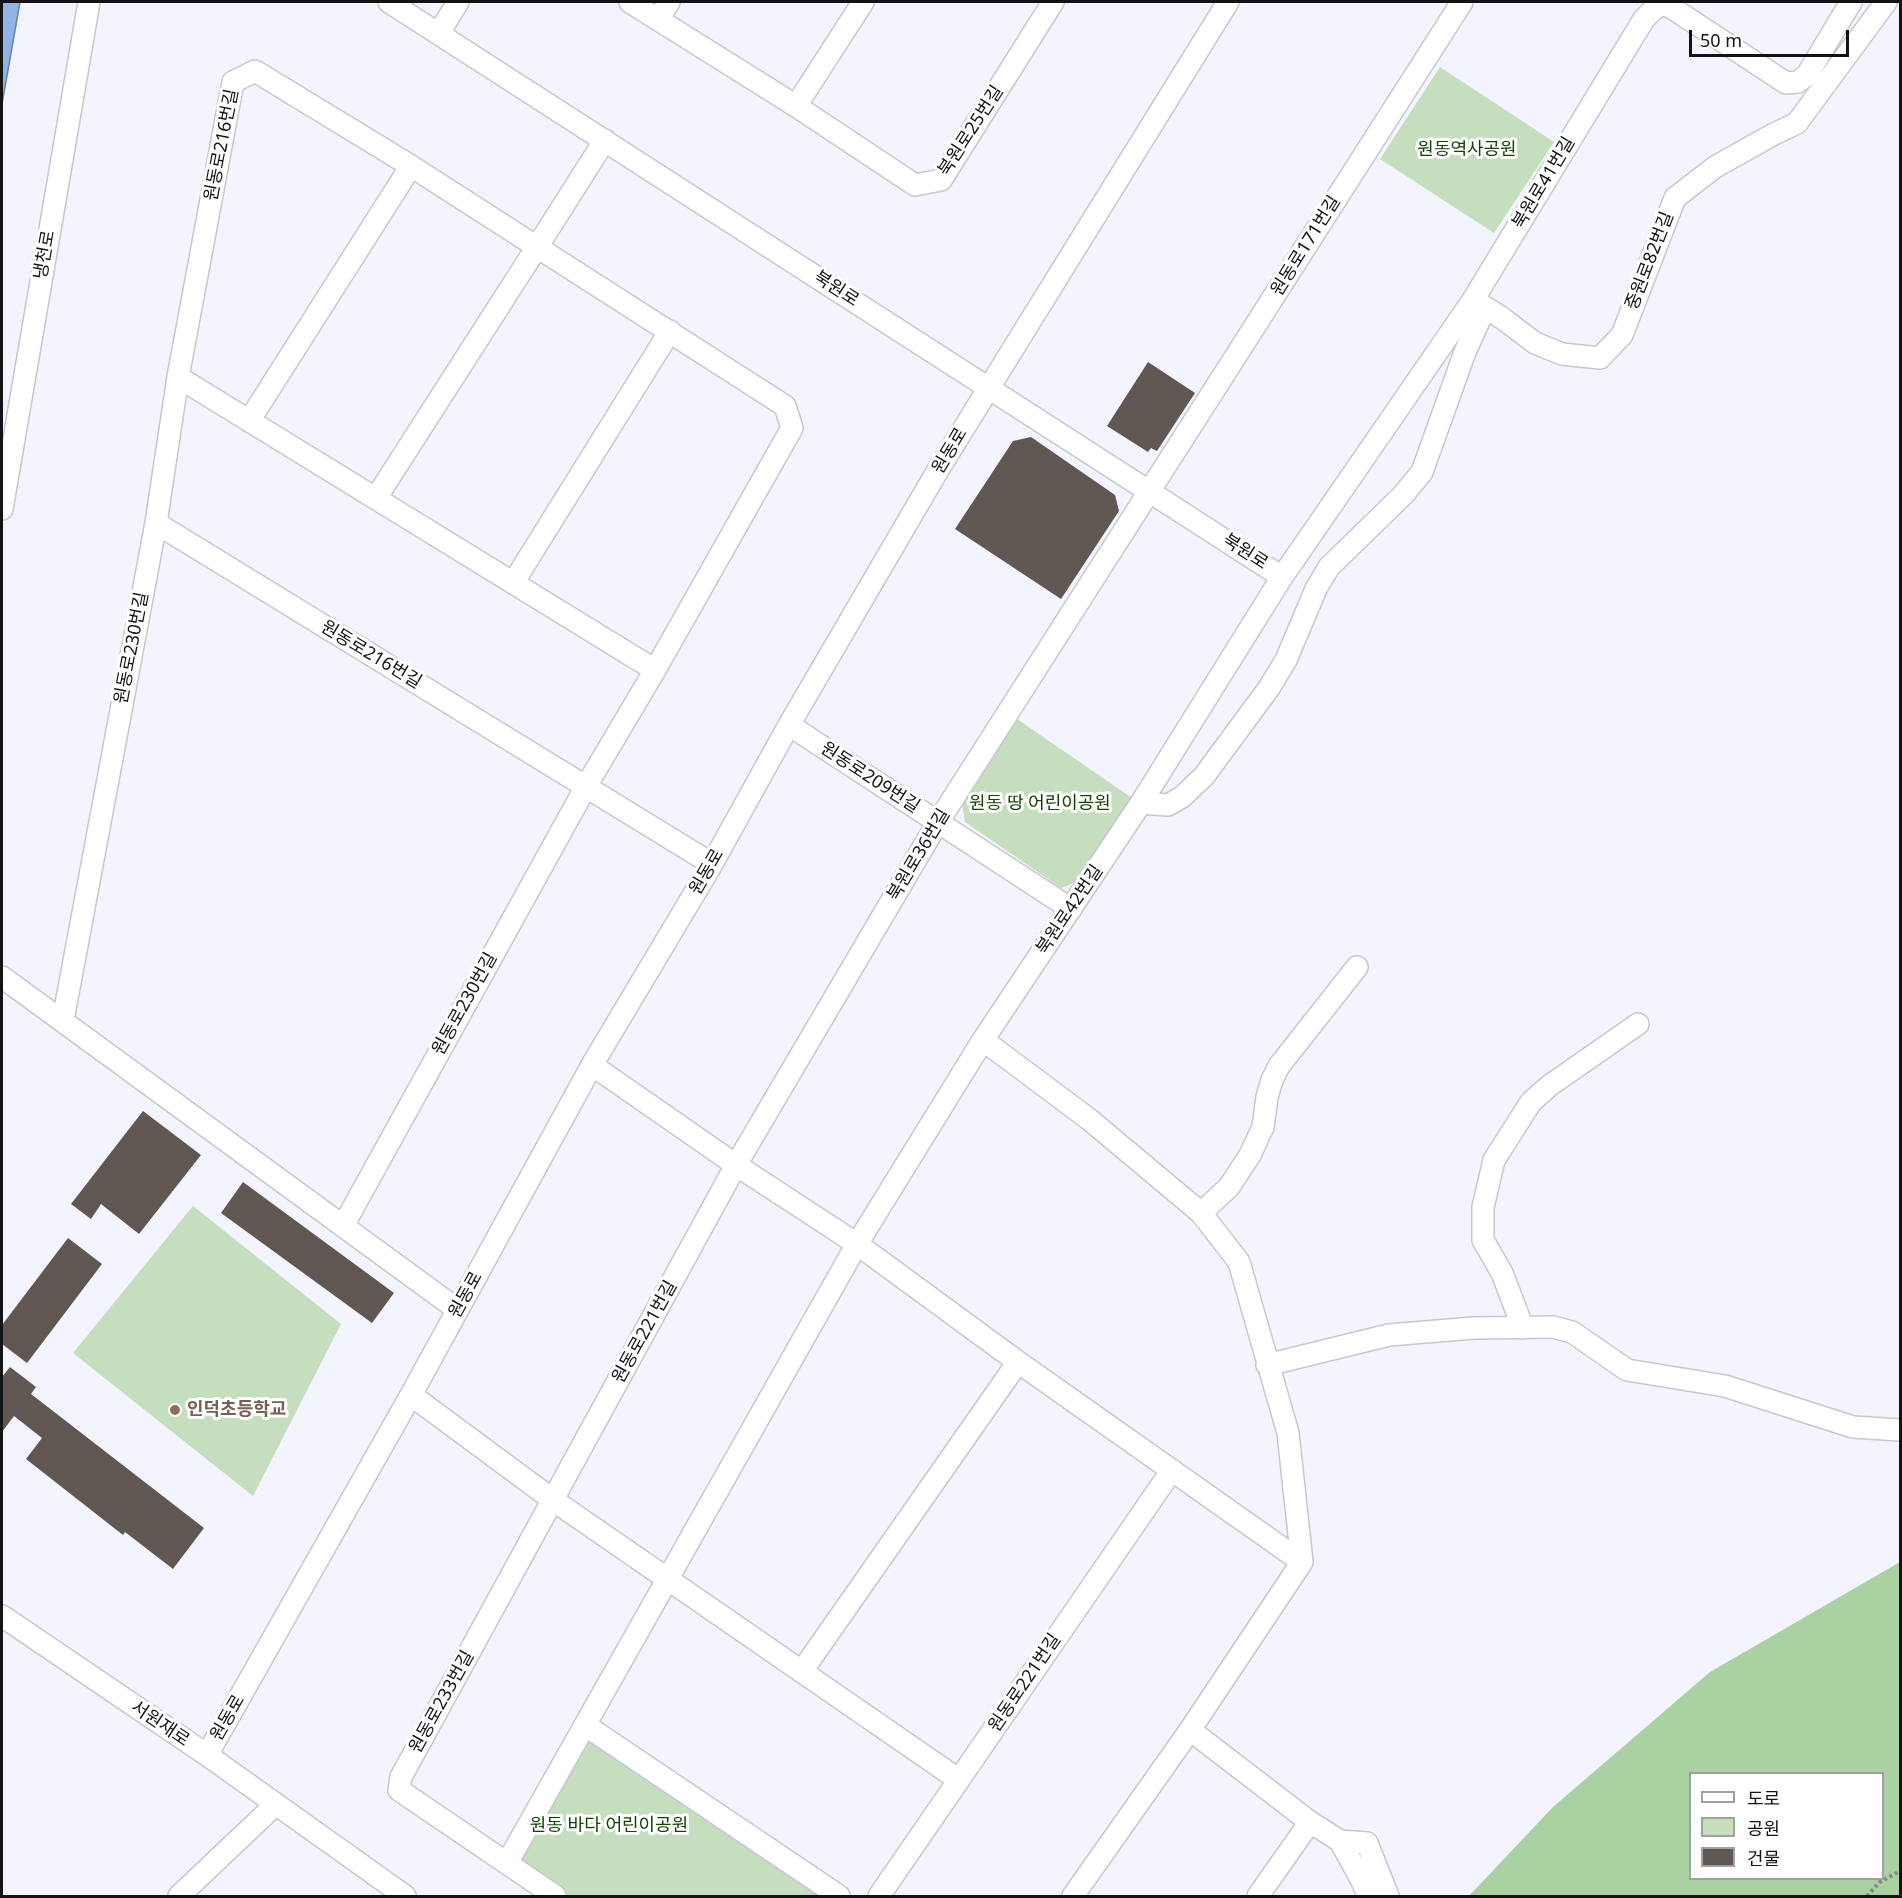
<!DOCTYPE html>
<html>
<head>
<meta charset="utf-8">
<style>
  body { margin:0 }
  #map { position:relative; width:1902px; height:1898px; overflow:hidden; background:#f3f4fd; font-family:"Noto Sans","Noto Sans KR",sans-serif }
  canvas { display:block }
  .frame { position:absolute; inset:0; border:3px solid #131316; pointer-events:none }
  .legend { position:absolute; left:1689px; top:1772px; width:195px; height:108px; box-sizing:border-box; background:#fff; border:2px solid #a1a1a2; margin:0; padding:8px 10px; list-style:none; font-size:18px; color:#131316 }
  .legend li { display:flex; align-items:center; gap:12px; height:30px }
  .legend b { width:30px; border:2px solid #a1a1a2 }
  .scale { position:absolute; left:1689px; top:30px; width:160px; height:27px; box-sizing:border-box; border:3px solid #131316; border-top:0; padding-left:8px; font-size:18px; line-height:21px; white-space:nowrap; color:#131316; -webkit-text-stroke:4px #fff; paint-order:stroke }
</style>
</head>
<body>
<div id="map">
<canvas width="1902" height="1898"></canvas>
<div class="frame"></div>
<ul class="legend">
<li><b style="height:8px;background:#fff"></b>도로</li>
<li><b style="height:16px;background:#c4debe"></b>공원</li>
<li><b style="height:16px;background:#605753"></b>건물</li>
</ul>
<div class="scale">50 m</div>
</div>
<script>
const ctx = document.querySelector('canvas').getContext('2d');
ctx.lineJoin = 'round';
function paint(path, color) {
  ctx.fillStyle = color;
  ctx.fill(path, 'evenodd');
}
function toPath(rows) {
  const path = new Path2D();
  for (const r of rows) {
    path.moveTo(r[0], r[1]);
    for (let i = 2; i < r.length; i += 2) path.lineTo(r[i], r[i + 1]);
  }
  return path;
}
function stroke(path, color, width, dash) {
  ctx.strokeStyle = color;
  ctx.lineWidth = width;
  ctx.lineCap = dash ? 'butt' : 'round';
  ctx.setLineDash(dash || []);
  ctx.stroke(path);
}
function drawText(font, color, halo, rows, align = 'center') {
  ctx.font = font + ' "Noto Sans","Noto Sans KR",sans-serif';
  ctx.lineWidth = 6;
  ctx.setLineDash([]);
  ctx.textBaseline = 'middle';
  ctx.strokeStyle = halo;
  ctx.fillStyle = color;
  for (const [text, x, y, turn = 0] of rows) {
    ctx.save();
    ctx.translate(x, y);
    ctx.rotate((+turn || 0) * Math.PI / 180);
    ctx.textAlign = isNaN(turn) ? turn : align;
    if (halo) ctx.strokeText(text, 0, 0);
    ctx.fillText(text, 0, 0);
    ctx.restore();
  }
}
paint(toPath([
  [1440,67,1554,142,1494,233,1380,159],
  [1017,719,1132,798,1074,883,1061,888,965,822,962,803],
  [193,1206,341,1324,253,1496,73,1353],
  [585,1725,839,1896,555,1896,507,1863]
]), '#c4debe');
paint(toPath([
  [1900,1562,1900,1896,1469,1896,1553,1807,1710,1672],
  [1690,1774,1882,1774,1882,1878,1690,1878]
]), '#aad1a1');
const water = toPath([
  [2,2,20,2,2,104,2,2]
]);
paint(water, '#92b4e4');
stroke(water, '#6c84a6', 1.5);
paint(toPath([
  [1148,362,1195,393,1157,451,1151,448,1148,452,1107,426],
  [1031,437,1115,495,1119,511,1061,599,955,529,1013,441],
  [143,1111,201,1155,139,1234,101,1204,91,1219,71,1204],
  [243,1182,394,1293,372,1323,221,1213],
  [68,1238,102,1264,27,1363,2,1344,2,1325],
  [10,1367,36,1387,31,1394,204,1528,173,1569,125,1532,123,1535,26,1459,42,1438,14,1416,2,1432,2,1377]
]), '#605753');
const minor = toPath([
  [389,2,1282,577],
  [630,2,796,106,915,185,941,180,1053,2],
  [658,20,669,2],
  [439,33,458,2],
  [796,106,863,2],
  [1475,301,1502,318,1535,343,1562,354,1600,358,1622,335,1675,198,1715,167,1774,134,1797,123,1886,2],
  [178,377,655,670],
  [249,421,411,166],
  [2,509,89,2],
  [156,523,712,864],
  [513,583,670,331],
  [789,725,1071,909],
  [1141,803,1168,805,1182,797,1204,776,1269,688,1286,660,1316,589,1329,567,1403,495,1422,472,1465,352,1485,308],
  [2,977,458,1310],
  [63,1020,156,523,178,377,233,82,255,71,411,166,537,247,605,140],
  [983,1040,1090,1120,1201,1213,1239,1262,1288,1433,1302,1562],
  [592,1065,736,1165,857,1244,1018,1362,1302,1562,1190,1730,1310,1822,1340,1841,1362,1881,1368,1896],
  [1201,1213,1229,1187,1250,1155,1263,1127,1267,1097,1272,1080,1279,1066,1357,967],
  [343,1226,588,783,655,670,792,428,785,406,537,247,376,498],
  [1523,1328,1502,1273,1483,1240,1483,1207,1494,1160,1531,1102,1549,1086,1638,1024],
  [1267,1365,1389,1335,1474,1328,1553,1327,1572,1332,1627,1370,1725,1386,1853,1427,1900,1430],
  [411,1395,553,1500,959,1780],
  [2,1616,207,1755,405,1896],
  [802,1671,1018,1362],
  [585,1725,839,1896],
  [207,1755,411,1395,592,1065,712,864,789,725,938,470,1228,2],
  [1340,1841,1367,1843,1388,1896],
  [507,1863,857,1244,983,1040,1141,803,1282,577,1473,300,1644,19,1655,8,1666,4,1786,83,1798,82,1807,75,1851,2],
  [179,1896,275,1805],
  [555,1896,399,1790,401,1777,736,1165,938,822,1462,2],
  [879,1896,1172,1470],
  [1073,1896,1190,1730],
  [1258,1896,1310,1822]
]);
stroke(minor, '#c6c7d0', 24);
stroke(toPath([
  [1867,1896,1880,1882,1900,1871]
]), '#85858b', 4, [3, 3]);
stroke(minor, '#fff', 21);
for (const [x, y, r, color] of [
  [175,1410,6,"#8d6e63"]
]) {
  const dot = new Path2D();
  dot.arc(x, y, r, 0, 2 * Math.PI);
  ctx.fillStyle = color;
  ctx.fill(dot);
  stroke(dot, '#fff', 2);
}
drawText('18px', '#131316', '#fff', [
  ["북원로25번길",971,131,-57],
  ["원동로216번길",222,145,-79],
  ["북원로41번길",1544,183,-59],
  ["원동로171번길",1306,246,-58],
  ["냉천로",45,255,-80],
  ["중원로82번길",1650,261,-69],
  ["북원로",836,289,33],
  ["원동로",950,451,-59],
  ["북원로",1245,552,33],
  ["원동로230번길",132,648,-79],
  ["원동로216번길",371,655,31],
  ["원동로209번길",870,778,33],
  ["북원로36번길",919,855,-59],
  ["원동로",707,872,-60],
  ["북원로42번길",1070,910,-56],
  ["원동로230번길",465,1004,-61],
  ["원동로",466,1295,-61],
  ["원동로221번길",645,1332,-61],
  ["원동로221번길",1025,1683,-56],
  ["원동로233번길",442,1702,-61],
  ["원동로",228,1718,-60],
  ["서원재로",160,1724,34]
]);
drawText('18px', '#140', '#fff', [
  ["원동역사공원",1467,150],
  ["원동 땅 어린이공원",1040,804],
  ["원동 바다 어린이공원",609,1826]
]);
drawText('bold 18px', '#785e54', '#fff', [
  ["인덕초등학교",187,1410]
], 'left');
</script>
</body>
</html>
